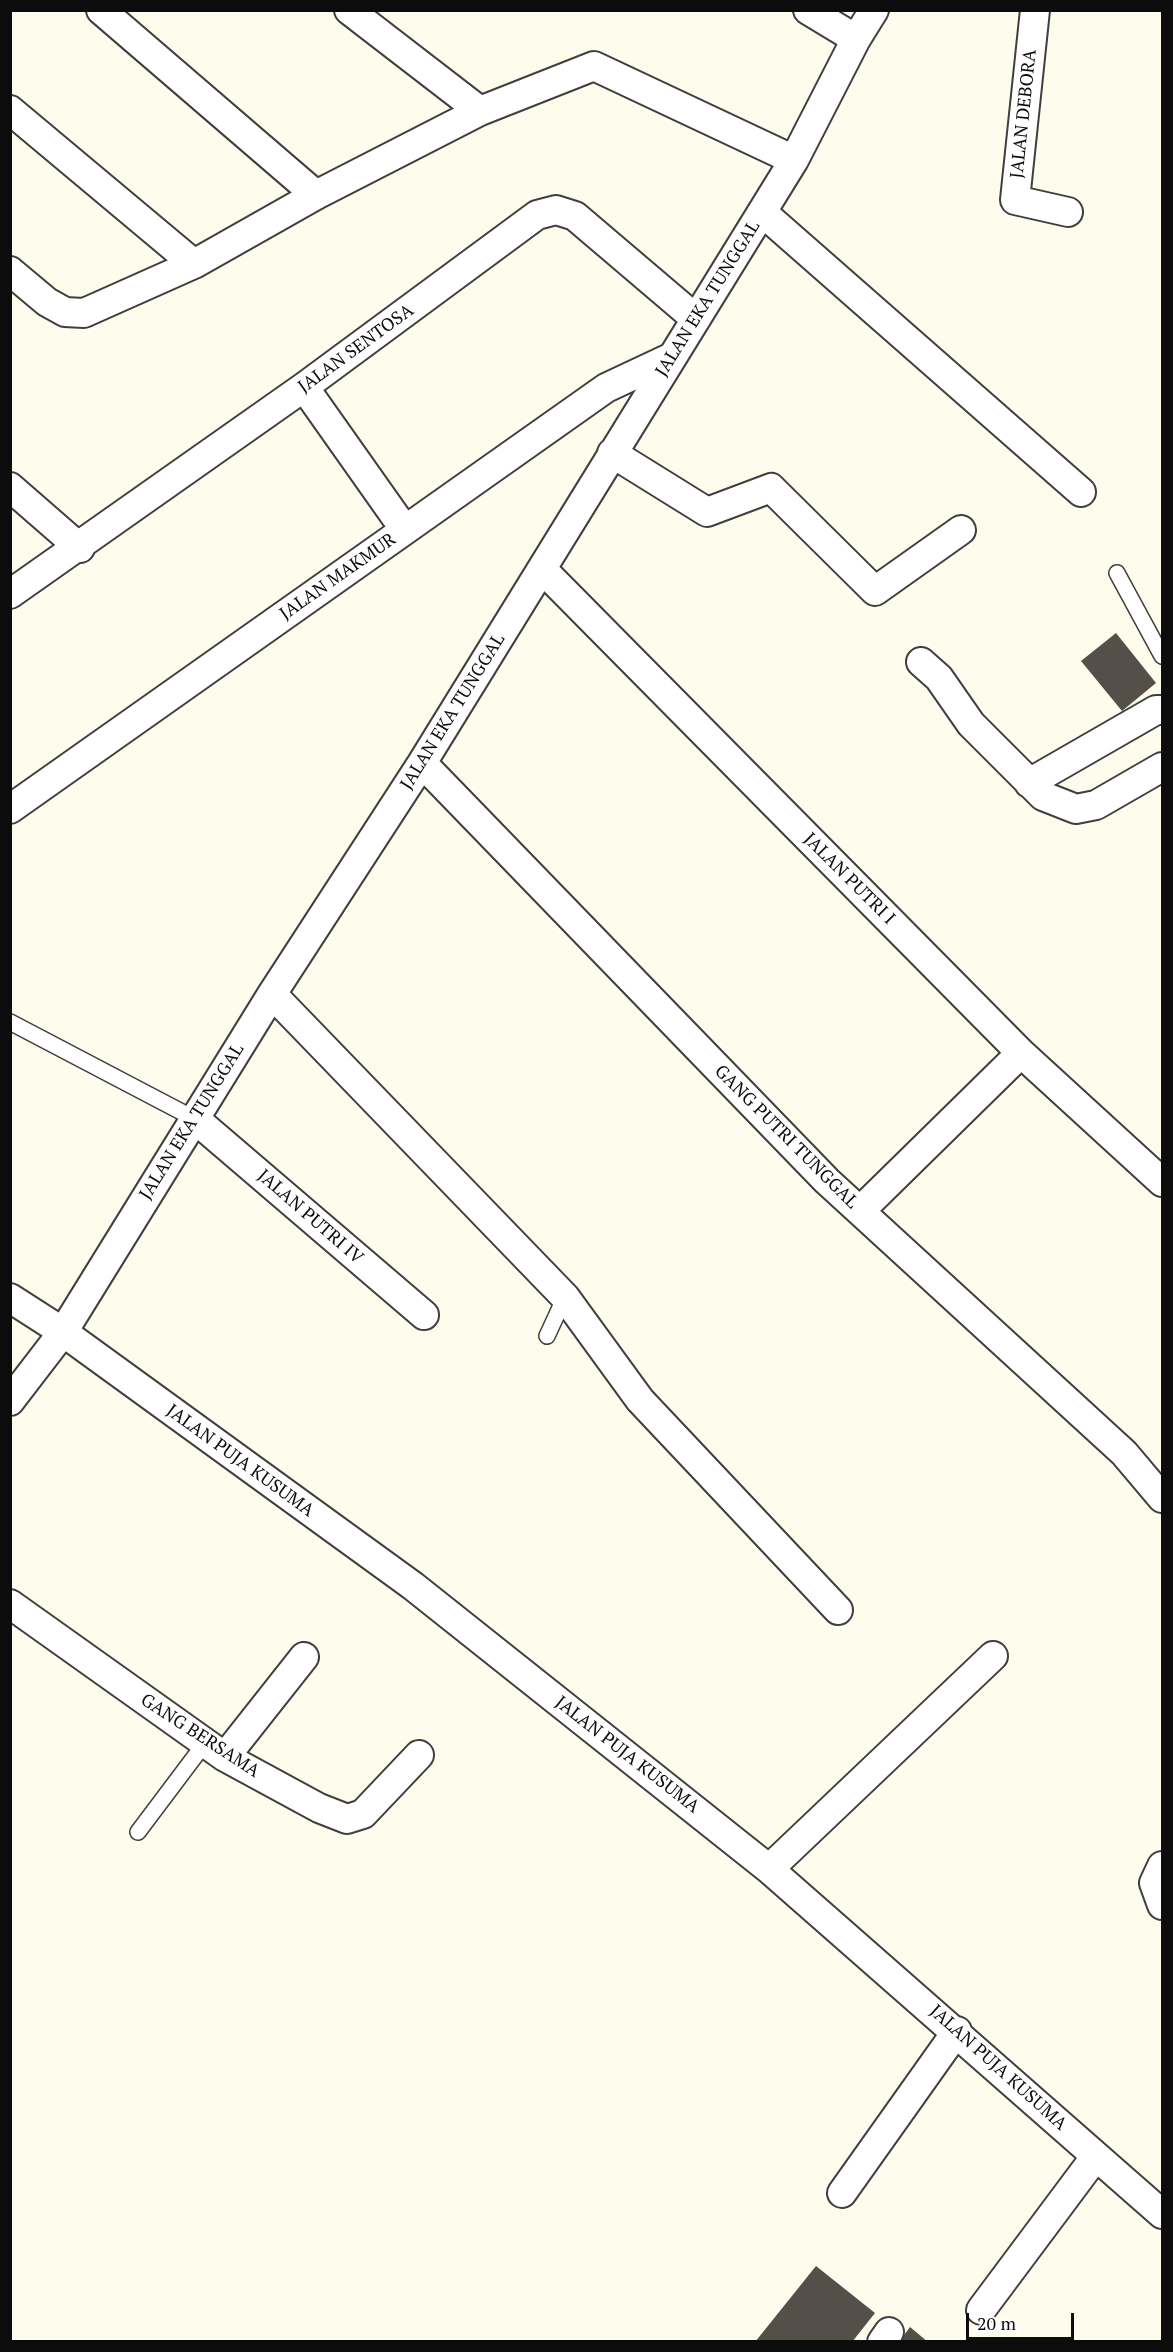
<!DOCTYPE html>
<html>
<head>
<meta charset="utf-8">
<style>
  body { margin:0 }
  #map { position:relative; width:1173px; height:2352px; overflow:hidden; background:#fefded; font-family:"PT Serif",serif }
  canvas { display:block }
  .frame { position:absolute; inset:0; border:12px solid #0c0c0c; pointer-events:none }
  .scale { position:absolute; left:966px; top:2313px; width:108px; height:27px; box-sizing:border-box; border:3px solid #0c0c0c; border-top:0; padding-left:8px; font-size:18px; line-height:21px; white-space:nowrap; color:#0c0c0c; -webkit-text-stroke:4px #fff; paint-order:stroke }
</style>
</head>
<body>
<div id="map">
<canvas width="1173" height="2352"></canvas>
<div class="frame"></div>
<div class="scale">20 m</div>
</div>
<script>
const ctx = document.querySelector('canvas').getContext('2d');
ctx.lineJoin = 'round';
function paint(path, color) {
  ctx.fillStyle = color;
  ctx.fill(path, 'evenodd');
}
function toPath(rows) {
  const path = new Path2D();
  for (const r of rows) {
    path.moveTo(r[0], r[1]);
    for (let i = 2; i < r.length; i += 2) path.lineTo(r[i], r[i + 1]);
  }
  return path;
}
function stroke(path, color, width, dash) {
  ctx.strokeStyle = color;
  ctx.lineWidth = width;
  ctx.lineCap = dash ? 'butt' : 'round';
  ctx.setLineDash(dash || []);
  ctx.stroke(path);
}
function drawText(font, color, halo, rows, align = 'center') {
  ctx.font = font + ' "PT Serif",serif';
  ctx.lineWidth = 6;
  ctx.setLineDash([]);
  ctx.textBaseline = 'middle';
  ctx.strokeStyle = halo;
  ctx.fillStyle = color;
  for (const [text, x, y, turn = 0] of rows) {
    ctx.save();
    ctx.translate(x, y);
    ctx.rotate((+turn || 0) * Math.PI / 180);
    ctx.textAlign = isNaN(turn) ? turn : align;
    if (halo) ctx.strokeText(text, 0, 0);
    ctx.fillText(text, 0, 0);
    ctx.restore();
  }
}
paint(toPath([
  [1116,633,1156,683,1122,711,1081,661],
  [816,2266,875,2313,852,2342,755,2342],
  [910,2327,928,2342,899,2342]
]), '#544f49');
const lane = toPath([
  [1117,573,1162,656],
  [10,1022,195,1119],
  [547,1336,565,1297],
  [138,1832,205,1743]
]);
const street = toPath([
  [101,10,316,195],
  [349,10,480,111],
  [808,10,856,39],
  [1035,10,1015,200,1068,212],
  [10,110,194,264],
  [762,212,1081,492],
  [10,271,47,302,65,312,84,313,194,264,316,195,480,111,594,66,794,160],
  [304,387,405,530],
  [612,453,707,512,771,488,875,591,961,530],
  [10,487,80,548],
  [542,569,1021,1053,1162,1182],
  [10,594,304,387,537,215,556,210,575,216,696,319],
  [921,662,939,678,971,724,1043,796,1076,809,1096,805,1162,767],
  [422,763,827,1181,1124,1453,1162,1498],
  [1029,783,1156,710,1162,710],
  [10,809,606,388,672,357],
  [272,994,565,1297,640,1400,838,1610],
  [195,1119,424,1315],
  [860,1211,1021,1053],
  [10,1298,63,1332,413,1586,769,1869,1162,2214],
  [10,1401,63,1332,272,994,422,763,794,160,856,39,874,10],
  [10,1604,225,1757,319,1808,347,1819,363,1814,419,1755],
  [225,1757,304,1657],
  [1162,1866,1154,1883,1162,1905],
  [769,1869,993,1656],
  [842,2193,957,2031],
  [981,2310,1096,2156],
  [882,2342,889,2332]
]);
stroke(lane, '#3f3f3f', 18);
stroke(street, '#3f3f3f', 32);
stroke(lane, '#fff', 15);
stroke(street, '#fff', 28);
drawText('18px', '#0c0c0c', '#fff', [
  ["JALAN DEBORA",1024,114,-84],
  ["JALAN EKA TUNGGAL",708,299,-58],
  ["JALAN SENTOSA",356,349,-36],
  ["JALAN MAKMUR",338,577,-35],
  ["JALAN EKA TUNGGAL",453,712,-58],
  ["JALAN PUTRI I",849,879,45],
  ["JALAN EKA TUNGGAL",192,1122,-58],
  ["GANG PUTRI TUNGGAL",786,1137,45],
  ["JALAN PUTRI IV",310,1217,41],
  ["JALAN PUJA KUSUMA",240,1461,36],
  ["GANG BERSAMA",200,1736,33],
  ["JALAN PUJA KUSUMA",627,1755,38],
  ["JALAN PUJA KUSUMA",998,2068,42]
]);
</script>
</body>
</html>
